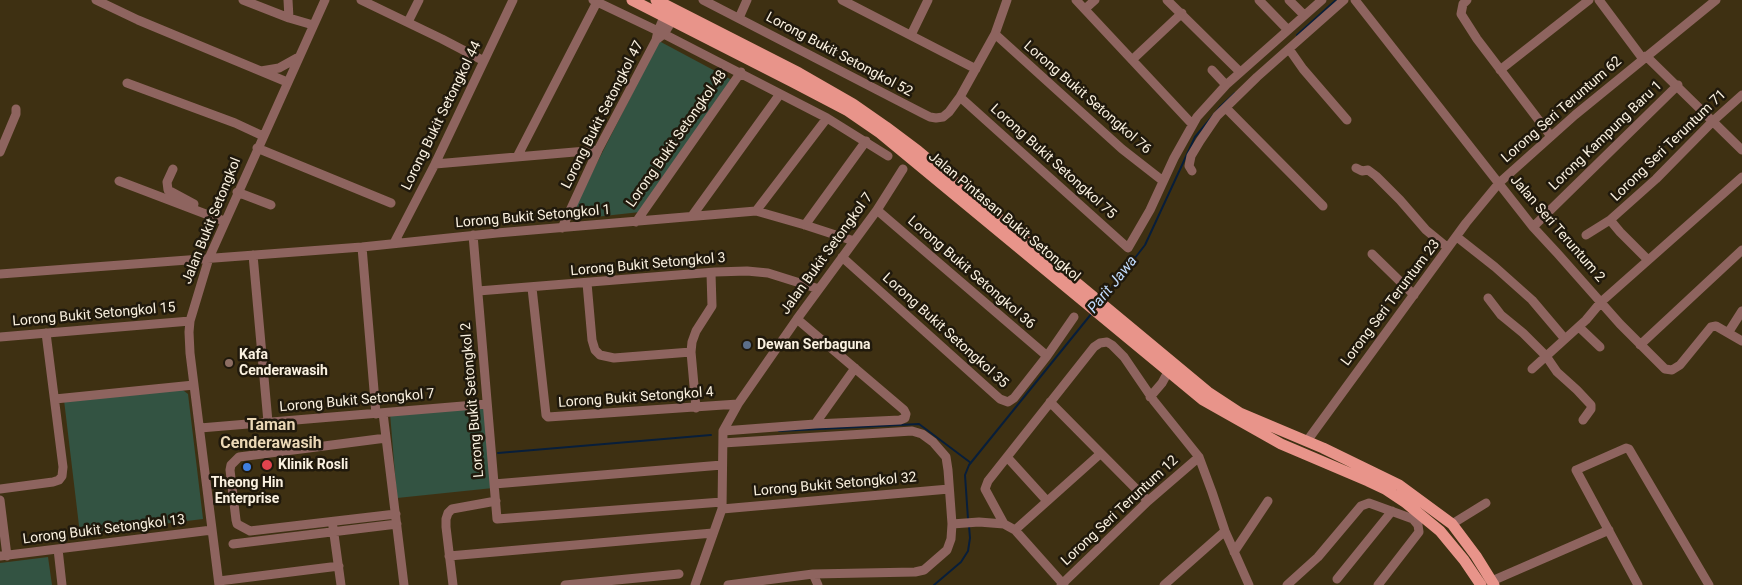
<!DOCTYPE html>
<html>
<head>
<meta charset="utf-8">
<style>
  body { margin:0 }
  canvas { display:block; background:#3e3012 }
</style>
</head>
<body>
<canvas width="1742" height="585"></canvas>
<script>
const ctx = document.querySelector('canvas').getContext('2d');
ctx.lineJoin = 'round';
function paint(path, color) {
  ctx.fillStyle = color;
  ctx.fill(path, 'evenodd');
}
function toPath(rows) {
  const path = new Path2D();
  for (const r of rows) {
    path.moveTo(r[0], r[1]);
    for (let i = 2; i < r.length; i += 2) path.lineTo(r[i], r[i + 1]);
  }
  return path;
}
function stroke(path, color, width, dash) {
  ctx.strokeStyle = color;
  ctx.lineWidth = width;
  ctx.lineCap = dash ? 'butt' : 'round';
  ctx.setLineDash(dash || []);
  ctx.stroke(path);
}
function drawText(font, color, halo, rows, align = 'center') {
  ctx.font = font + ' Roboto,sans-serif';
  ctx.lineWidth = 5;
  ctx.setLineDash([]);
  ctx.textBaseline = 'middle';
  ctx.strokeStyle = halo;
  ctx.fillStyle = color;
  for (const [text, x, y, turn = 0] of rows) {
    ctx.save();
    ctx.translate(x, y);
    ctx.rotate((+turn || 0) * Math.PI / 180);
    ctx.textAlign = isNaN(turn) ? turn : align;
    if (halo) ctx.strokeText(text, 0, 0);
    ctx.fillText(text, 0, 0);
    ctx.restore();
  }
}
paint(toPath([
  [659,41,732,80,640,212,568,220],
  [180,388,188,394,203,519,80,534,64,400],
  [485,405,493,488,397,498,390,413],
  [48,557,52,585,0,585,0,563]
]), '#335342');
stroke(toPath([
  [1297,35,1336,0],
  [1103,299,1145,245,1195,137,1221,106,1235,93],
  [779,431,919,424,971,463],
  [498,453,711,435],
  [968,519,965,475,969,465,1092,313],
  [934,585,961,562,968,551,970,538,969,526]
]), '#081e3a', 2);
stroke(toPath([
  [96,0,138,20,287,82],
  [243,0,289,18,313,25],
  [288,0,289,18],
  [361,0,442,39,484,61],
  [593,0,658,31,827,118,888,156],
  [703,0,922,113,930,117,936,118,943,117,949,112,960,97,995,34,1007,0],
  [842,0,976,69],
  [1076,0,1192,124],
  [1167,0,1240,72],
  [1259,0,1288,30],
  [1289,0,1304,15],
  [1355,0,1533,227,1558,254,1620,324,1665,369,1672,370,1680,365,1711,327,1716,326,1742,341],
  [1467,0,1463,4,1461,14,1477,39,1550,135],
  [1599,0,1643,59],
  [1085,9,1095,0],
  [664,17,658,31,656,40,664,34,672,21],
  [739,18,747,0],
  [408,22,419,0],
  [995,34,1122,149,1163,181],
  [911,35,928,0],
  [1289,49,1303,69,1347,120],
  [1646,56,1742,150],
  [1132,60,1182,13],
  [1212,70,1226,85],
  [1500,70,1589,0],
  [261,71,279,68,297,58],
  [127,83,235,123,263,136],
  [960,97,1128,248,1150,210,1174,158,1197,117,1226,85,1322,0],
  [1226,108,1323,206],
  [257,148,391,203],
  [0,152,16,114,16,109],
  [517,157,597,2],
  [435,164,598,150],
  [1356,168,1362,171,1368,170,1376,176,1400,200,1426,230,1448,248],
  [173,169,167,182,168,190,194,204],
  [1192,171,1189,166,1191,156,1200,141,1217,116,1257,77,1344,0],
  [119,181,224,221],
  [237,192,271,205],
  [877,210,1047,356],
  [756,211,827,118],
  [692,216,780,94],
  [636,222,741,72],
  [805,225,866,141],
  [1533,227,1678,85],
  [562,228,598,150,656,40],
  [473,235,497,519,722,502],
  [1586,235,1610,220],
  [1457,237,1495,267,1532,300,1565,339],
  [394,243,435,164,513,0],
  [362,247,376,414],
  [1372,254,1414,295],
  [253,255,268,422],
  [842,257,1000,399,1008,402,1014,398,1047,356,1074,317],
  [1648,260,1620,232,1610,220,1656,179,1713,121,1742,95],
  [0,274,362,247,497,233,756,211,805,225,854,241],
  [587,283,592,340,595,350,600,355,614,358,691,352],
  [532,288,546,415,548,417,738,404],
  [478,291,715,272,747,271,768,273,819,289],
  [1488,298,1501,315,1523,333,1546,356,1557,372,1577,390,1591,405,1591,409,1583,420],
  [1579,327,1600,347],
  [1728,333,1742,311],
  [0,337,190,321],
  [1640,345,1742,250],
  [1532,369,1586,320,1601,302,1742,177],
  [1150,397,1162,383,1168,372],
  [55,399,194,385],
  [1050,402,1148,501],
  [696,408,691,352,692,342,696,331,712,306,711,273],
  [383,413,404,585],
  [815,424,855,368],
  [200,428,487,404],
  [723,431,815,424,900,420,905,418,906,414,904,410,797,319],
  [386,438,239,457,231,465,230,470,236,520,237,524,250,531,396,514],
  [1307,441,1466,223,1499,183,1575,115,1716,0],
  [723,443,912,431,922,434,933,442,946,457,948,470,952,524,951,539,947,550,924,570,915,572,813,574,728,585],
  [1007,457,1047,501],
  [494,484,722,465],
  [0,489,53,482,59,480,62,476,63,467,46,333],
  [0,500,7,556],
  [722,509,949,489],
  [952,524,979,522,1004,524,1015,530,1064,585],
  [1004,524,985,489,988,481,1094,347,1100,343,1107,342,1112,345,1124,357,1154,401,1199,457,1212,492,1225,531,1249,585],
  [1452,524,1486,503],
  [333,527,341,585],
  [1015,530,1100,454],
  [233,544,397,524],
  [58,549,62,585],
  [1234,552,1268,501],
  [0,556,212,530],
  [449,556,713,533],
  [813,574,818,585],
  [1337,579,1392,511],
  [219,581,339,566],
  [1492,581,1609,530],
  [219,585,190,353,189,332,190,321,209,258,325,0],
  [453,585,446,527,446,519,448,513,452,509,496,501],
  [565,585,679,574],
  [695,585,722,509,723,431,738,404,797,319,877,210,903,169],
  [1061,585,1148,501,1199,457],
  [1164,585,1225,531],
  [1287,585,1318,557,1361,506,1369,503,1413,519,1418,525,1419,532,1378,585],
  [1638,585,1576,470,1626,448,1629,449,1709,585]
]), '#8e645f', 9);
stroke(toPath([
  [632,0,793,82,848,111,880,133,1203,400,1281,444,1368,481,1385,489,1406,503,1440,531,1464,560,1481,585],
  [656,0,799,73,853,104,886,127,918,151,1208,392,1240,413,1323,448,1399,485,1452,524,1476,556,1494,585]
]), '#e8948a', 11);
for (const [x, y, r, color] of [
  [747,345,5,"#5c6f8a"],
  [229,363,5,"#8d6e63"],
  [267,465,6,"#e0444e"],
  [247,467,5,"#3f7fe0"]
]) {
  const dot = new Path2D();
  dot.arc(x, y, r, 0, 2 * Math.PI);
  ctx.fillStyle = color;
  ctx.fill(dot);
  stroke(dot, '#20190c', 2);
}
drawText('14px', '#faf1e0', '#20190c', [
  ["Lorong Bukit Setongkol 52",839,55,28],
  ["Lorong Bukit Setongkol 76",1087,98,41],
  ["Lorong Seri Teruntum 62",1562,110,-41],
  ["Lorong Bukit Setongkol 47",603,115,-63],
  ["Lorong Bukit Setongkol 44",442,116,-64],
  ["Lorong Kampung Baru 1",1606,136,-44],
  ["Lorong Bukit Setongkol 48",677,139,-55],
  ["Lorong Seri Teruntum 71",1669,146,-44],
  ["Lorong Bukit Setongkol 75",1053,162,42],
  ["Lorong Bukit Setongkol 1",533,217,-5],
  ["Jalan Pintasan Bukit Setongkol",1004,217,40],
  ["Jalan Bukit Setongkol",212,221,-68],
  ["Jalan Seri Teruntum 2",1557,229,49],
  ["Jalan Bukit Setongkol 7",827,254,-54],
  ["Lorong Bukit Setongkol 3",648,265,-5],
  ["Lorong Bukit Setongkol 36",971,273,41],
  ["Lorong Seri Teruntum 23",1391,303,-53],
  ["Lorong Bukit Setongkol 15",94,315,-5],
  ["Lorong Bukit Setongkol 35",945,331,42],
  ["Lorong Bukit Setongkol 4",636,398,-4],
  ["Lorong Bukit Setongkol 2",473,400,-95],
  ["Lorong Bukit Setongkol 7",357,401,-5],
  ["Lorong Bukit Setongkol 32",835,485,-5],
  ["Lorong Seri Teruntum 12",1120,511,-43],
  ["Lorong Bukit Setongkol 13",104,530,-7]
]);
drawText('bold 14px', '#faf1e0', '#20190c', [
  ["Dewan Serbaguna",757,345],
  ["Kafa",239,355],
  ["Cenderawasih",239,371],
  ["Klinik Rosli",278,465],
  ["Theong Hin",247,483,"center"],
  ["Enterprise",247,499,"center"]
], 'left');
drawText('italic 15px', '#c1dbfd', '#20190c', [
  ["Parit Jawa",1113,285,-51]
]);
drawText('bold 16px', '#ebd8b6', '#20190c', [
  ["Taman",271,426],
  ["Cenderawasih",271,444]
]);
</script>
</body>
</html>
